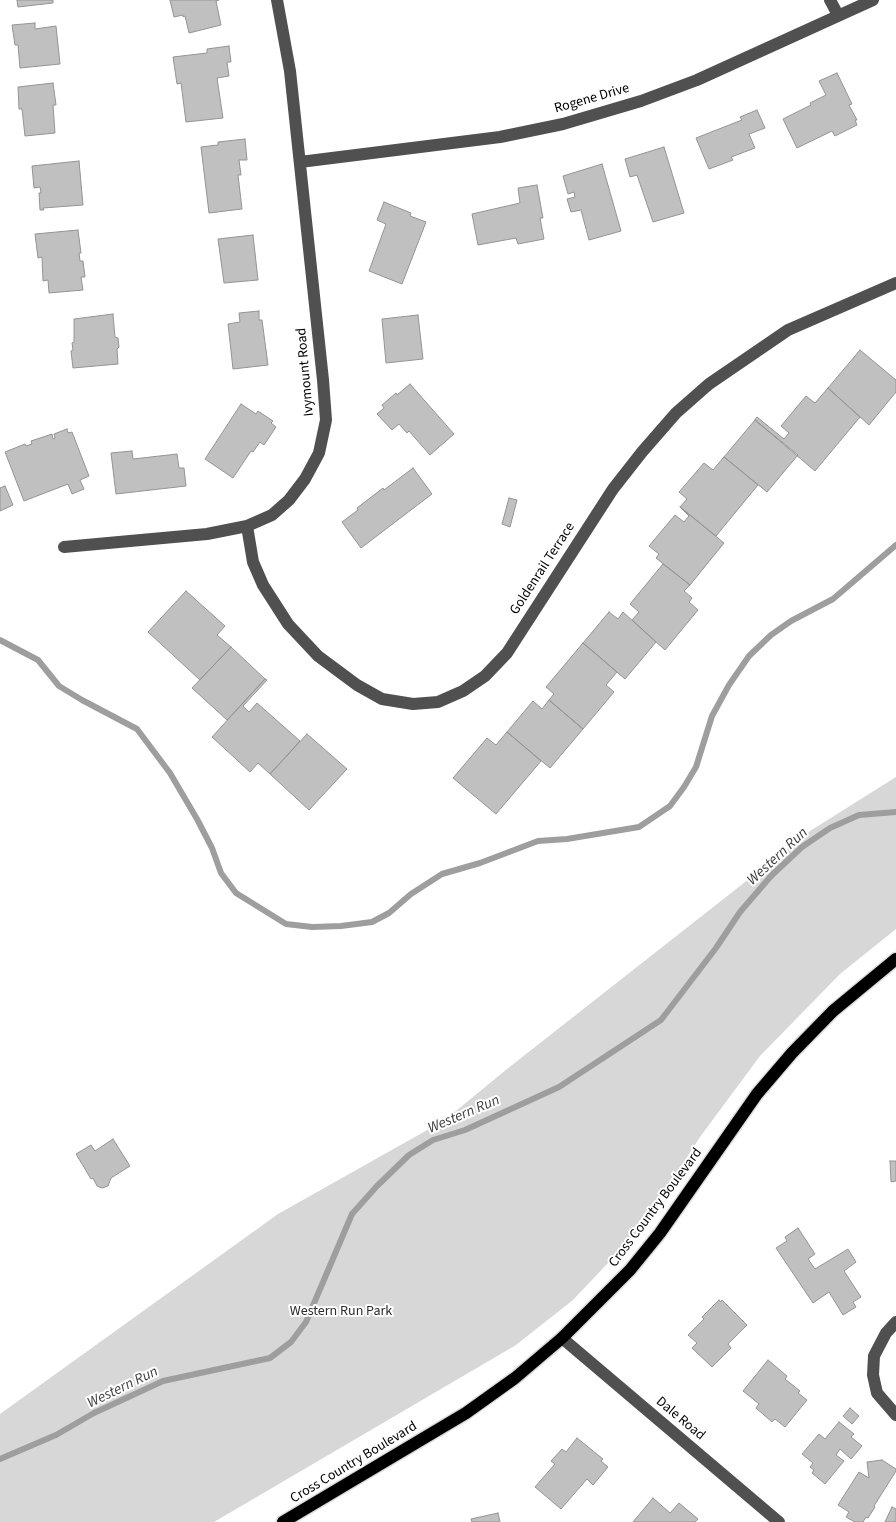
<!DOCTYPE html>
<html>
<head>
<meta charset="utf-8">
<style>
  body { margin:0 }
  canvas { display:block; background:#fff }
</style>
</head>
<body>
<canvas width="896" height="1522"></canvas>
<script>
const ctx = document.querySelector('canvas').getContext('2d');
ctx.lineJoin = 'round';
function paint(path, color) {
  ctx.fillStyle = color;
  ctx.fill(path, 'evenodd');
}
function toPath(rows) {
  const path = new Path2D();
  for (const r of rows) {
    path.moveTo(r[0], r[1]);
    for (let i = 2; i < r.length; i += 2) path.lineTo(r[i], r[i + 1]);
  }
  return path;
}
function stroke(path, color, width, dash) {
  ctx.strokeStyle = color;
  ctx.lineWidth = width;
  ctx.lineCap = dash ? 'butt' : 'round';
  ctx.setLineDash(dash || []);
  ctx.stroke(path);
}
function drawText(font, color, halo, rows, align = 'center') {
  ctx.font = font + ' "Source Sans 3",sans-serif';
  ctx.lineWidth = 4;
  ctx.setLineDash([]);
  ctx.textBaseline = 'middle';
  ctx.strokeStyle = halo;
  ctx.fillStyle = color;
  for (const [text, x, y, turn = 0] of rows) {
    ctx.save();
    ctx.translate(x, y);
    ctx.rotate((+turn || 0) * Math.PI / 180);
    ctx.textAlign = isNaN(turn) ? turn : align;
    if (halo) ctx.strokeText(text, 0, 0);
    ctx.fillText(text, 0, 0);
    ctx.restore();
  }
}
paint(toPath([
  [896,777,896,929,840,974,760,1056,700,1137,642,1227,573,1300,516,1345,214,1522,0,1522,0,1414,278,1214,445,1120,507,1069,810,831]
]), '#d7d7d7');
stroke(toPath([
  [0,640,38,660,59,686,82,700,137,729,170,773,197,819,212,848,221,873,236,893,286,924,312,927,341,926,372,922,389,913,411,894,442,874,480,863,538,841,567,839,639,827,670,806,684,787,696,767,712,716,729,685,749,656,771,635,791,621,833,599,896,545],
  [0,1459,56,1435,94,1413,163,1381,270,1358,291,1342,306,1322,352,1214,377,1186,409,1155,433,1140,465,1130,559,1087,661,1020,716,948,740,912,771,876,802,847,830,828,859,815,896,812]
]), '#9e9e9e', 6);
const building = toPath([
  [17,0,53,0,53,3,18,7,17,0],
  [170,0,219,0,216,1,221,25,189,33,185,16,183,17,183,15,174,17,170,0],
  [35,23,35,29,56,26,60,64,20,68,18,45,15,45,12,25,35,23],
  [229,46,231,62,227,62,229,76,217,78,223,118,186,122,181,83,177,84,173,57,207,53,207,49,229,46],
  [837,73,852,104,849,105,857,120,855,120,857,125,835,136,832,131,797,148,783,119,811,105,810,103,826,95,819,81,837,73],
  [53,83,56,105,53,105,55,133,25,136,22,109,19,109,18,87,53,83],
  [757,110,765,128,749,134,755,148,731,157,733,160,709,169,696,138,742,120,740,117,757,110],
  [245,139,247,160,239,160,241,175,238,175,242,209,209,213,201,147,218,145,218,142,245,139],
  [664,147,684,213,653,222,637,175,630,177,625,159,664,147],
  [79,161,83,205,43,208,44,210,40,210,39,193,41,193,40,187,34,188,32,166,79,161],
  [602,164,621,231,589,240,581,210,571,212,567,199,575,197,574,192,568,194,563,176,602,164],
  [537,185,543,218,540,218,544,239,518,244,516,238,478,245,472,214,520,203,518,188,537,185],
  [384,202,411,213,410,216,426,222,402,284,369,271,386,224,377,220,384,202],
  [78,230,81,253,79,253,80,261,83,261,85,277,81,277,83,290,49,293,48,280,43,281,42,257,38,258,35,234,78,230],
  [253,235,258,280,224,283,218,239,253,235],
  [259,311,259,320,262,320,268,365,233,369,228,324,240,322,239,313,259,311],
  [113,314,115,337,118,338,119,347,117,349,118,364,73,368,71,351,73,350,72,343,74,342,74,319,113,314],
  [418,315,423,359,386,363,382,319,418,315],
  [860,350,896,380,896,392,869,425,828,388,860,350],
  [410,384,454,434,430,455,409,431,407,433,399,424,392,430,377,414,384,408,382,405,396,393,397,395,410,384],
  [828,388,860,417,815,471,755,420,757,417,784,439,789,433,781,426,806,396,815,403,828,388],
  [241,404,256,414,258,411,273,421,271,423,276,427,264,445,260,442,253,452,251,451,233,478,205,459,241,404],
  [755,420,798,455,767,492,724,457,755,420],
  [67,429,68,433,72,432,89,476,80,480,84,489,72,494,68,484,24,501,5,452,25,444,26,446,32,444,31,441,52,434,53,439,55,438,54,434,67,429],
  [132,451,133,459,177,454,179,468,184,468,186,486,116,494,111,453,132,451],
  [724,457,758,485,716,536,680,507,687,499,679,492,704,463,713,470,724,457],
  [413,468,432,494,361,548,342,522,358,510,357,508,383,488,384,490,413,468],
  [5,486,13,505,0,511,0,488,5,486],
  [509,498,517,500,510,527,502,524,509,498],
  [680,507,724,543,690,585,656,558,659,554,649,546,675,515,684,522,689,516,680,507],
  [663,564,690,585,684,591,692,598,689,602,698,610,665,650,632,620,639,612,630,604,663,564],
  [186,591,225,626,217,635,231,647,200,680,148,632,186,591],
  [609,612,618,619,623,612,656,642,625,679,583,643,609,612],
  [583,643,617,672,606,685,614,692,583,729,549,700,554,694,546,687,583,643],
  [231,647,265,679,227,720,192,688,231,647],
  [265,679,267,680,243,706,249,712,257,703,300,741,270,774,258,763,250,772,212,737,265,679],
  [549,700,583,729,550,768,507,732,533,701,542,709,549,700],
  [507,732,541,761,496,814,453,778,487,738,496,745,507,732],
  [307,734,347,769,309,810,270,774,307,734],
  [113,1139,130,1166,111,1178,108,1186,102,1188,97,1186,93,1178,91,1179,76,1154,91,1145,95,1151,113,1139],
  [890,1161,896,1161,896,1181,891,1182,890,1161],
  [798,1228,815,1254,808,1259,815,1269,848,1249,856,1262,844,1271,861,1297,853,1302,856,1307,843,1315,829,1292,813,1303,776,1248,787,1241,785,1237,798,1228],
  [719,1300,721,1302,722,1300,747,1325,728,1344,731,1348,712,1367,692,1348,697,1343,688,1335,704,1319,702,1317,719,1300],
  [768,1360,787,1376,785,1379,800,1391,798,1393,807,1400,785,1427,775,1419,772,1422,756,1408,759,1404,743,1391,768,1360],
  [850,1408,859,1416,852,1424,843,1416,850,1408],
  [839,1422,854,1434,851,1437,862,1446,851,1459,840,1449,836,1455,844,1461,825,1484,812,1473,814,1470,810,1467,813,1463,802,1454,819,1434,825,1439,839,1422],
  [577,1438,603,1459,601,1461,608,1467,593,1485,587,1479,561,1509,535,1487,555,1464,551,1461,562,1449,566,1452,577,1438],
  [882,1460,896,1469,896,1471,874,1506,875,1507,868,1518,866,1517,863,1522,855,1522,846,1517,849,1512,838,1505,859,1472,869,1478,867,1462,882,1460],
  [653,1498,670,1513,679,1503,698,1519,695,1522,633,1522,653,1498],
  [892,1507,896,1509,896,1522,885,1522,892,1507],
  [498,1513,500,1522,472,1522,471,1519,498,1513]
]);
paint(building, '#c0c0c0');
stroke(building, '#949494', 1);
const major = toPath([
  [283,1522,466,1413,515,1378,562,1338,630,1270,660,1233,757,1094,792,1053,833,1011,896,959]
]);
stroke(major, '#dbdbdb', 15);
stroke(toPath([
  [830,0,838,15],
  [300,162,500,137,563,124,641,101,697,80,873,0],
  [247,526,253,562,263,585,288,624,318,656,357,685,382,699,413,704,438,702,463,691,485,676,507,653,613,489,642,452,676,413,709,384,788,330,896,283],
  [64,547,207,534,247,526,272,515,289,500,305,479,319,453,326,420,323,380,290,71,277,0],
  [896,1322,886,1333,874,1356,873,1375,877,1393,896,1415],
  [562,1338,779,1522]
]), '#505050', 12);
stroke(major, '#000', 12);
drawText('14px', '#000', '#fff', [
  ["Rogene Drive",592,99,-16],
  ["Ivymount Road",306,372,-95],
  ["Goldenrail Terrace",543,569,-57],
  ["Cross Country Boulevard",656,1208,-53],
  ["Dale Road",680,1419,40],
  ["Cross Country Boulevard",354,1463,-31]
]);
drawText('14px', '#2e2e2e', '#fff', [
  ["Western Run Park",341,1312]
]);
drawText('italic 15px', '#3f3f3f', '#fff', [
  ["Western Run",778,857,-43],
  ["Western Run",464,1115,-23],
  ["Western Run",123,1388,-26]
]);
</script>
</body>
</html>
